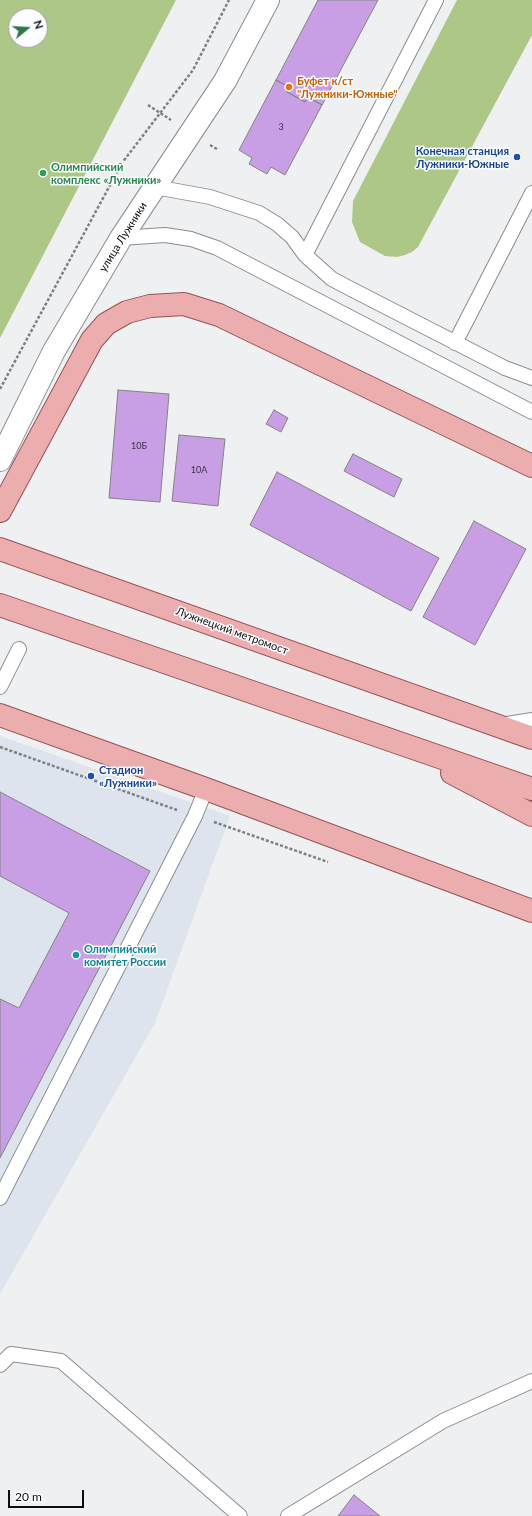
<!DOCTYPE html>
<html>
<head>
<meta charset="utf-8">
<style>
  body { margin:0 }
  #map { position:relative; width:532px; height:1516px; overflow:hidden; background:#eef0f2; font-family:Lato,sans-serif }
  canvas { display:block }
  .north { position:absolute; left:8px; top:8px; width:40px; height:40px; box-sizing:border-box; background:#fcfdff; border:1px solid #9c9d9f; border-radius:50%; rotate:72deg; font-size:11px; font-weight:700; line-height:16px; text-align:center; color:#0d0e0e }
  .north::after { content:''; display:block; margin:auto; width:14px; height:18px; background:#2e7847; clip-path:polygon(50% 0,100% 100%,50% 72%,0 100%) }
  .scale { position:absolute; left:8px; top:1490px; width:76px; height:18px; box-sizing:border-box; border:2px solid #0d0e0e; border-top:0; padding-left:5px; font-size:12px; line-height:14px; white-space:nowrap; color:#0d0e0e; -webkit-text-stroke:3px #fcfdff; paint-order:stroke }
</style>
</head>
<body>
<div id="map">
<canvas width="532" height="1516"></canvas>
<div class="north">N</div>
<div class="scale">20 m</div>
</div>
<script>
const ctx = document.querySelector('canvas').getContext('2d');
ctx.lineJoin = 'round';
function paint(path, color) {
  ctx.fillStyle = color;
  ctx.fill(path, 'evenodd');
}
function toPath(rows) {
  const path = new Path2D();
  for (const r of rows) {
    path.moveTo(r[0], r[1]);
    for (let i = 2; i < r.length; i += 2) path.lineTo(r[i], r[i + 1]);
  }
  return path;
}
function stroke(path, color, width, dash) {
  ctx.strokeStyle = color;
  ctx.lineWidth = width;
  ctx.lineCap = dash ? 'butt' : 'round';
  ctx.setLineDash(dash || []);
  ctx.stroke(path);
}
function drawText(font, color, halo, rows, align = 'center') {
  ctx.font = font + ' Lato,sans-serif';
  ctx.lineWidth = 3;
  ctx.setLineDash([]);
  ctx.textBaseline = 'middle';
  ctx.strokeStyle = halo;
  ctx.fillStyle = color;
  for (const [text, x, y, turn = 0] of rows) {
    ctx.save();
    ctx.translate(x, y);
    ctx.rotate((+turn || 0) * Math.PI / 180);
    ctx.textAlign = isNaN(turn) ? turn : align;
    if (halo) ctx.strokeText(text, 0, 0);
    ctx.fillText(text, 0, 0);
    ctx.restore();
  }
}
paint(toPath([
  [0,736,230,816,155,1023,0,1294]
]), '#dee4ed');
paint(toPath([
  [0,0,176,0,0,338],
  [16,16,40,16,40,40,16,40],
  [457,0,532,0,532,35,418,247,412,252,405,255,397,257,385,256,360,242,352,222,353,201]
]), '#adc886');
const building = toPath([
  [318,0,378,0,322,105,308,97,305,102,287,92,289,87,276,80,318,0],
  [276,80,289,87,287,92,305,102,308,97,322,105,285,175,271,167,267,174,249,164,252,158,239,150,276,80],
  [118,390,169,394,160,502,109,498,118,390],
  [274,410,288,418,281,432,266,424,274,410],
  [179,435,225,439,218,506,172,501,179,435],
  [353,454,402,479,394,497,344,471,353,454],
  [277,472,439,558,411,611,250,525,277,472],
  [474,521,526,549,475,645,423,617,474,521],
  [0,792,150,871,0,1158,0,999,19,1008,69,913,0,876,0,792],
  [354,1495,380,1516,338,1516,354,1495]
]);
paint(building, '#c89ee4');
stroke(building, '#848385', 1);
const lane = toPath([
  [436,0,305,255,332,279,349,288,505,368,532,378],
  [155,187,210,197,259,213,277,224,292,237,305,255],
  [121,238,165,235,191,239,217,248,532,412],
  [455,343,532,193],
  [0,687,19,649],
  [501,725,532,720],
  [0,1198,195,816,206,789],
  [0,1365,11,1354,61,1361,240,1516],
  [288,1516,443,1421,532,1381]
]);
const street = toPath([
  [0,460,54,351,121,238,225,81,268,0]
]);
const primary = toPath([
  [0,511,92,340,106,324,127,312,150,306,184,304,219,315,532,466],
  [0,549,532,738],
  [0,605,532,789],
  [0,715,206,789,532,911],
  [452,773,532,815]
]);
stroke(lane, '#8b8c8f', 16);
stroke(street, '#8b8c8f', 24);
stroke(primary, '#965254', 24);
stroke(toPath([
  [148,105,171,120],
  [210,145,217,149],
  [0,389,122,163,193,70,229,0],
  [0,747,177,810],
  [214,822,328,862]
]), '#7e8081', 2.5, [3, 2]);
stroke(lane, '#fff', 14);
stroke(street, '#fff', 22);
stroke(primary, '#ecadaf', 22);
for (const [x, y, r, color] of [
  [289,87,4,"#e8710a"],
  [517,157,4,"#1a4fb4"],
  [43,173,4,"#2e9e5b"],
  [91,776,4,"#1a4fb4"],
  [76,955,4,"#0f9aa8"]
]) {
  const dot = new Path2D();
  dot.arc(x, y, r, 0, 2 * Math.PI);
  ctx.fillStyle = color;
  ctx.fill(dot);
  stroke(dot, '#fcfdff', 1.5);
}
drawText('9px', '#3c3244', null, [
  ["3",281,127],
  ["10Б",139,446],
  ["10А",199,470]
]);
drawText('bold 11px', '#c56008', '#fcfdff', [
  ["Буфет к/ст",297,81],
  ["\"Лужники-Южные\"",297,94]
], 'left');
drawText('bold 11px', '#164399', '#fcfdff', [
  ["Конечная станция",509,151],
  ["Лужники-Южные",509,164],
  ["Стадион",99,770,"left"],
  ["«Лужники»",99,783,"left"]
], 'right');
drawText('bold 11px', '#27864d', '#fcfdff', [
  ["Олимпийский",51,167],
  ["комплекс «Лужники»",51,180]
], 'left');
drawText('11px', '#0d0e0e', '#fcfdff', [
  ["улица Лужники",123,237,-58],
  ["Лужнецкий метромост",232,631,20]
]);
drawText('bold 11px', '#0d838f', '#fcfdff', [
  ["Олимпийский",84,949],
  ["комитет России",84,962]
], 'left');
</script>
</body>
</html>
